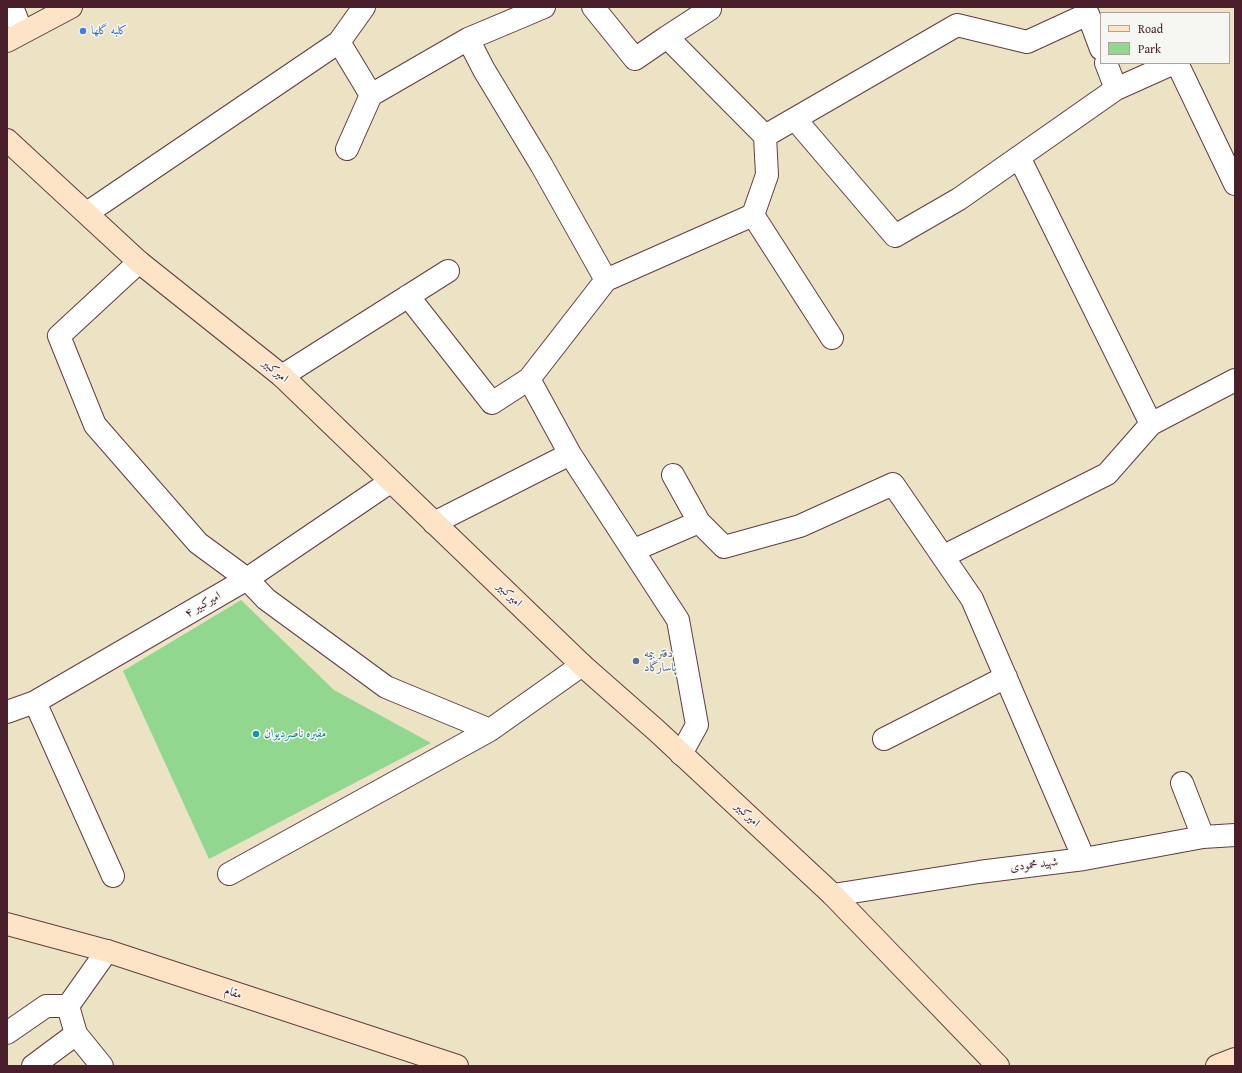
<!DOCTYPE html>
<html>
<head>
<meta charset="utf-8">
<style>
  body { margin:0 }
  #map { position:relative; width:1242px; height:1073px; overflow:hidden; background:#ece3c5; font-family:"Gentium Book Plus",serif }
  canvas { display:block }
  .frame { position:absolute; inset:0; border:8px solid #4a1f2b; pointer-events:none }
  .legend { position:absolute; left:1100px; top:12px; width:130px; height:52px; box-sizing:border-box; background:#f6f6f2; border:1px solid #b1a0a2; margin:0; padding:5px 7px; list-style:none; font-size:12px; color:#4a1f2b }
  .legend li { display:flex; align-items:center; gap:8px; height:20px }
  .legend b { width:20px; border:1px solid #b1a0a2 }
</style>
</head>
<body>
<div id="map">
<canvas width="1242" height="1073"></canvas>
<div class="frame"></div>
<ul class="legend">
<li><b style="height:5px;background:#fee4c6"></b>Road</li>
<li><b style="height:11px;background:#92d78f"></b>Park</li>
</ul>
</div>
<script>
const ctx = document.querySelector('canvas').getContext('2d');
ctx.lineJoin = 'round';
function paint(path, color) {
  ctx.fillStyle = color;
  ctx.fill(path, 'evenodd');
}
function toPath(rows) {
  const path = new Path2D();
  for (const r of rows) {
    path.moveTo(r[0], r[1]);
    for (let i = 2; i < r.length; i += 2) path.lineTo(r[i], r[i + 1]);
  }
  return path;
}
function stroke(path, color, width, dash) {
  ctx.strokeStyle = color;
  ctx.lineWidth = width;
  ctx.lineCap = dash ? 'butt' : 'round';
  ctx.setLineDash(dash || []);
  ctx.stroke(path);
}
function drawText(font, color, halo, rows, align = 'center') {
  ctx.font = font + ' "Gentium Book Plus",Amiri,serif';
  ctx.lineWidth = 3;
  ctx.setLineDash([]);
  ctx.textBaseline = 'middle';
  ctx.strokeStyle = halo;
  ctx.fillStyle = color;
  for (const [text, x, y, turn = 0] of rows) {
    ctx.save();
    ctx.translate(x, y);
    ctx.rotate((+turn || 0) * Math.PI / 180);
    ctx.textAlign = isNaN(turn) ? turn : align;
    if (halo) ctx.strokeText(text, 0, 0);
    ctx.fillText(text, 0, 0);
    ctx.restore();
  }
}
paint(toPath([
  [241,600,334,690,431,743,209,859,123,671]
]), '#92d78f');
const street = toPath([
  [12,7,22,32],
  [593,7,635,59,667,37],
  [709,7,710,9,667,37,765,136,957,25,1027,42,1088,14,1101,49],
  [468,39,484,70,542,166,606,280],
  [339,42,371,95],
  [1106,63,1116,89,1174,63],
  [1177,63,1235,184],
  [795,119,895,236,959,199,1116,89],
  [765,136,767,175,753,215,832,338],
  [347,149,371,95,468,39,544,7],
  [1019,157,1151,424],
  [87,213,339,42,364,7],
  [139,262,59,336,95,425,198,543,247,579,266,599,386,687,490,730],
  [408,296,492,403,529,379,570,454,678,620,697,725,681,754],
  [282,376,448,271],
  [529,379,606,280,753,215],
  [673,475,699,522],
  [434,523,570,454],
  [634,550,699,522,724,547,800,526,893,484,972,599,1084,859],
  [944,556,1107,474,1151,424,1235,380],
  [35,702,113,876],
  [7,712,35,702,247,579,390,482],
  [884,739,1006,677],
  [1182,783,1203,837],
  [229,874,490,730,582,665],
  [833,895,979,872,1084,859,1203,837,1235,835],
  [68,1006,107,951],
  [7,1033,46,1006,68,1006],
  [76,1034,102,1066],
  [33,1066,76,1034,68,1006]
]);
const secondary = toPath([
  [7,41,71,7],
  [7,140,139,262,282,376,582,665,657,731,833,895,998,1066],
  [7,924,107,951,457,1066],
  [1217,1066,1235,1059]
]);
stroke(street, '#623c42', 24);
stroke(secondary, '#623c42', 24);
stroke(street, '#fff', 22);
stroke(secondary, '#fee4c6', 22);
for (const [x, y, r, color] of [
  [83,31,4,"#3f7fe0"],
  [636,661,4,"#5c6f8a"],
  [256,734,4,"#0f9aa8"]
]) {
  const dot = new Path2D();
  dot.arc(x, y, r, 0, 2 * Math.PI);
  ctx.fillStyle = color;
  ctx.fill(dot);
  stroke(dot, '#f6f6f2', 1.5);
}
drawText('12px', '#366cbe', '#f6f6f2', [
  ["کلبه گلها",91,31]
], 'left');
drawText('12px', '#4a1f2b', '#f6f6f2', [
  ["امیرکبیر",275,371,40],
  ["امیرکبیر",509,595,44],
  ["امیرکبیر ۴",203,605,-30],
  ["امیرکبیر",747,815,43],
  ["شهید محمودی",1034,865,-7],
  ["مقام",233,993,18]
]);
drawText('12px', '#4e5e75', '#f6f6f2', [
  ["دفتر بیمه",644,654],
  ["پاسارگاد",644,668]
], 'left');
drawText('12px', '#0d838f', '#f6f6f2', [
  ["مقبره ناصردیوان",264,734]
], 'left');
</script>
</body>
</html>
